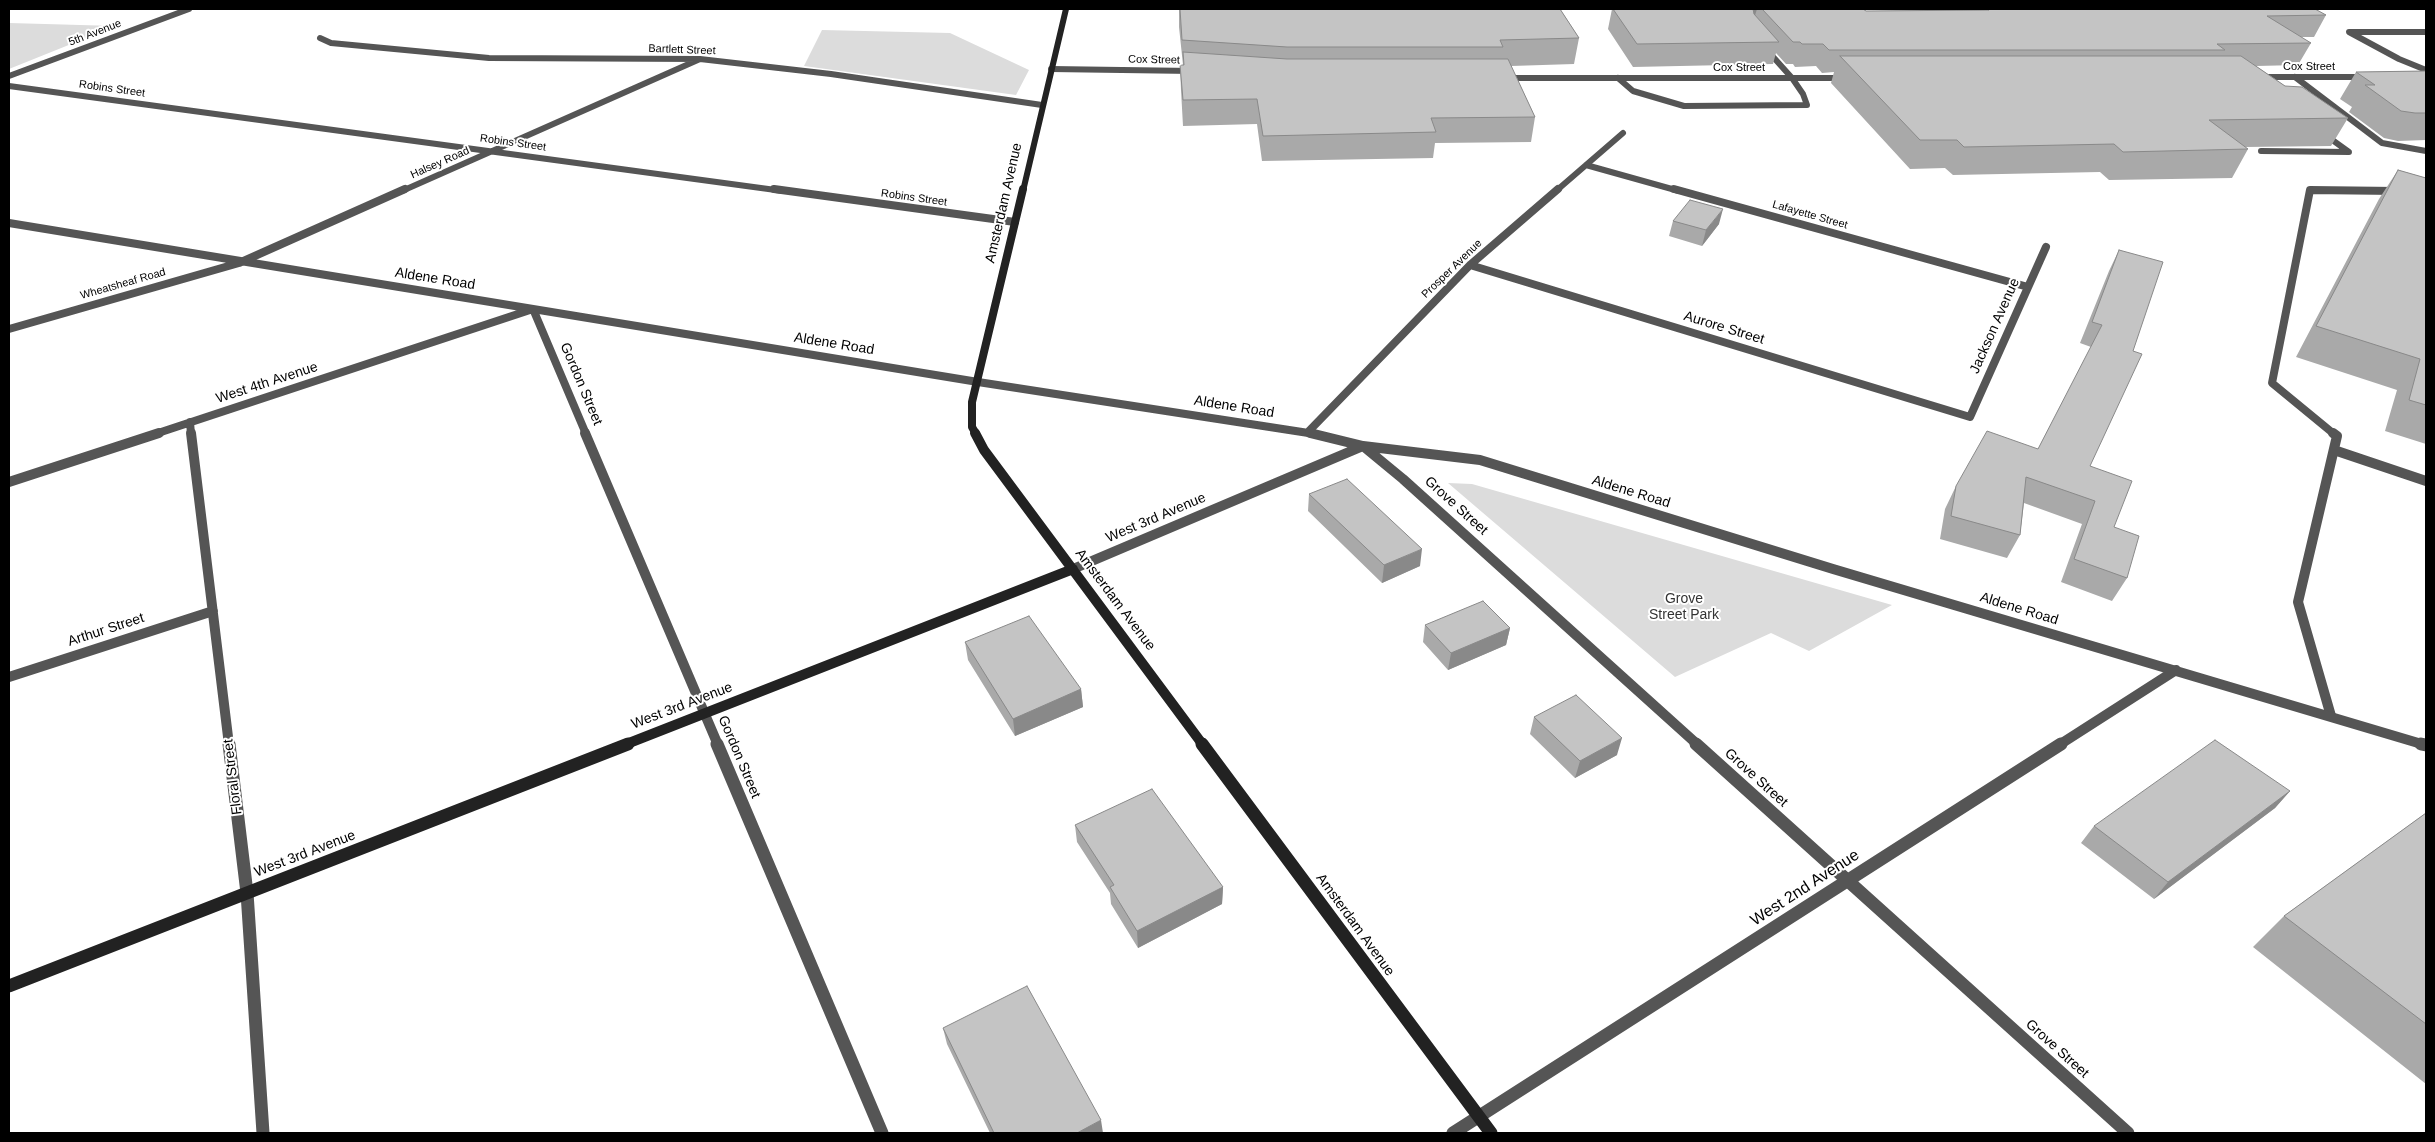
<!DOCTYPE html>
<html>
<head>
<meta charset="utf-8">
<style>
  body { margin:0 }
  #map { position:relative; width:2435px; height:1142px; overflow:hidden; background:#fff; font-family:Helvetica,sans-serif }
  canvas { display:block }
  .frame { position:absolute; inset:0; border:10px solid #000; pointer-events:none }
</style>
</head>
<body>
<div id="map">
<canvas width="2435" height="1142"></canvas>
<div class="frame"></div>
</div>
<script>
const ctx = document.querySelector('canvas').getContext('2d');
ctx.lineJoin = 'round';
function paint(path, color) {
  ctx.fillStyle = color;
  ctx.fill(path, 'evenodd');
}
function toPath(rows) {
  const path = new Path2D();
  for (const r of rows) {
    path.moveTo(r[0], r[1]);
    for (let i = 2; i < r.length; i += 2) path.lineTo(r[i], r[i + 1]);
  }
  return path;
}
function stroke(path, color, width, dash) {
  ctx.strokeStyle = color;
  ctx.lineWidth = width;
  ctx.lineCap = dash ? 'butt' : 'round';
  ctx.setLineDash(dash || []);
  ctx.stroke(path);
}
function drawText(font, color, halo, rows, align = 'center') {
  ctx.font = font + ' Helvetica,sans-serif';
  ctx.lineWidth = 4;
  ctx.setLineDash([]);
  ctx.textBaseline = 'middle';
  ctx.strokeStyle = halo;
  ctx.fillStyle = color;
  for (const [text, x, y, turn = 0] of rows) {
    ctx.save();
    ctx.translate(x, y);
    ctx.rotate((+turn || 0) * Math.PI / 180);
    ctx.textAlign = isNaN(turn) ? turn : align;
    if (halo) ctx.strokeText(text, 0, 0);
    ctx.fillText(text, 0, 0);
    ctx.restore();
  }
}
paint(toPath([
  [9,23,116,26,9,69],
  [822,30,950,33,1029,70,1016,95,804,66],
  [1448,483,1472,484,1892,605,1809,651,1771,633,1675,677]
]), '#dcdcdc');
stroke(toPath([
  [2426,32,2349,32,2399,59,2426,70],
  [2295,77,2382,143,2426,151],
  [1618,78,1633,91,1684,106,1807,105,1803,94,1792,78,1766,49],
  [2261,151,2349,152,2324,134],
  [2310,191,2369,191]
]), '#555', 6);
stroke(toPath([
  [2334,434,2272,383,2310,190,2397,191]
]), '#555', 8);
stroke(toPath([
  [2334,450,2426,481],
  [2331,716,2298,602,2337,436,2333,433]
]), '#555', 10);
stroke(toPath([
  [320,38,331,43,489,58,700,59,831,74,1042,105],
  [1051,69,1193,71],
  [9,76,189,9],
  [2260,77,2366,77],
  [1505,78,1846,78],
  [9,86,783,191],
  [1586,165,1679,191],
  [402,191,700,59],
  [1556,191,1623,133]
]), '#555', 6);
stroke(toPath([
  [774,189,1015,222],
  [1674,189,2028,287],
  [9,223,978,382,1315,434],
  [1470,265,1970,417,2046,247],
  [9,329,239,263,405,189],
  [190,422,191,434],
  [1308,432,1470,265,1558,189],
  [155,434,533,309,586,434]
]), '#555', 8);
stroke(toPath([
  [191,433,229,745],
  [585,433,718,745],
  [1310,433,1363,446,1480,460,1833,569,2425,745],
  [9,482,159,433],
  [1073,569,1363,446,1403,479,1698,745],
  [9,677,213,611],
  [2059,745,2176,670]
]), '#555', 10);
stroke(toPath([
  [229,744,247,893,263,1133],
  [717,744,882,1133],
  [1696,744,2128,1133],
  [2421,744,2426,745],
  [1453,1133,2061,744]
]), '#555', 13);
stroke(toPath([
  [1023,191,1066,9]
]), '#222', 6);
stroke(toPath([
  [976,434,972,427,972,402,1023,189]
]), '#222', 8);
stroke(toPath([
  [975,433,984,450,1203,745],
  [624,745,1073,569]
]), '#222', 10);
stroke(toPath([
  [1202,744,1491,1133],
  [9,986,628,744]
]), '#222', 13);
paint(toPath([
  [1179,9,1560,9,1579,38,1574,64,1511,66,1535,117,1531,142,1435,143,1433,158,1262,161,1257,124,1183,126,1181,90,1180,65,1183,65,1179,27],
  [1612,9,1863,9,1866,11,1978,10,1978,9,2315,9,2326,15,2314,37,2301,37,2311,43,2298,65,2256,66,2285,86,2348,118,2331,146,2245,147,2248,149,2232,178,2109,180,2100,172,1953,175,1945,168,1910,169,1831,83,1834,72,1822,73,1816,66,1795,67,1793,64,1786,64,1776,53,1773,64,1633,67,1608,29],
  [2426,71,2426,140,2398,141,2384,138,2349,112,2352,107,2340,99,2356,72],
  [2398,170,2426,178,2426,444,2385,431,2397,390,2296,357,2379,199],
  [1673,221,1719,224,1702,246,1669,236],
  [2119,250,2090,466,2114,527,2127,578,2112,601,2061,582,2082,524,2024,503,2020,535,2007,558,1940,539,1945,509,1956,486,2038,449,2091,347,2080,343,2109,271],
  [1309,494,1420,566,1382,583,1308,511],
  [1425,625,1510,628,1506,645,1448,670,1423,642],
  [965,642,1081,689,1083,707,1015,736,968,660],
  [1534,717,1617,755,1575,778,1530,734],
  [2290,791,2275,808,2154,899,2081,843,2094,826],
  [2426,813,2426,1084,2253,947,2284,916],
  [1075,825,1223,887,1222,904,1138,948,1111,904,1110,893,1077,842],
  [943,1028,1103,1133,990,1133,947,1044]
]), '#a9a9a9');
paint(toPath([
  [1753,9,1757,9,1751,28],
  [1723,209,1719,224,1702,246,1706,230],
  [1422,549,1420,566,1382,583,1384,565],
  [1510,628,1506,645,1448,670,1451,653],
  [1081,689,1083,707,1015,736,1013,719],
  [1622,738,1617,755,1575,778,1580,761],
  [2290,791,2275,808,2154,899,2168,882],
  [1223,887,1222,904,1138,948,1137,931],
  [1101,1120,1103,1133,1077,1133]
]), '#898989');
const building = toPath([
  [1180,9,1560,9,1579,38,1500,40,1503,47,1287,47,1182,40,1180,9],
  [1613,9,1754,9,1753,9,1754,14,1779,42,1637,44,1613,9],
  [1762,9,1863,9,1866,11,1989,10,1987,9,2315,9,2326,15,2267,16,2311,43,2217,44,2225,50,1829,50,1823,44,1802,44,1800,42,1793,42,1762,9],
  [1183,52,1287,59,1508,59,1535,117,1431,118,1436,132,1263,136,1257,99,1183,100,1180,65,1184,65,1183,52],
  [1840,56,2241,56,2285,86,2302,87,2348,118,2209,120,2248,149,2123,152,2114,144,1964,147,1957,140,1920,140,1840,56],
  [2426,71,2426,113,2415,113,2401,111,2365,85,2375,85,2356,72,2426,71],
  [2398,170,2426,178,2426,405,2409,400,2420,359,2316,326,2398,170],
  [1690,200,1723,209,1706,230,1673,221,1690,200],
  [2119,250,2163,262,2133,351,2142,354,2090,466,2132,481,2114,527,2139,536,2127,578,2074,559,2095,501,2026,477,2020,535,1951,516,1956,486,1987,431,2038,449,2102,325,2092,322,2119,250],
  [1347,479,1422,549,1384,565,1309,494,1347,479],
  [1483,601,1510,628,1451,653,1425,625,1483,601],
  [1029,616,1081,689,1013,719,965,642,1029,616],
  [1576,695,1622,738,1580,761,1534,717,1576,695],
  [2215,740,2290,791,2168,882,2094,826,2215,740],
  [1152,789,1223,887,1137,931,1110,887,1114,885,1075,825,1152,789],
  [2426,813,2426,1024,2284,916,2426,813],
  [1027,986,1101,1120,1077,1133,994,1133,943,1028,1027,986]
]);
paint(building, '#c4c4c4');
stroke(building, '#898989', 1);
drawText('11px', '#000', '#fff', [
  ["5th Avenue",95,33,-21],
  ["Bartlett Street",682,50,2],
  ["Cox Street",1154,60,1],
  ["Cox Street",2309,67],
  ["Cox Street",1739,68],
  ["Robins Street",112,89,8],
  ["Robins Street",513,143,8],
  ["Halsey Road",440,163,-24],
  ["Robins Street",914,198,8],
  ["Lafayette Street",1810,215,16],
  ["Prosper Avenue",1452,269,-44],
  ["Wheatsheaf Road",123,284,-16]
]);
drawText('14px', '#000', '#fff', [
  ["Amsterdam Avenue",1004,203,-77],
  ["Aldene Road",435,279,9],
  ["Jackson Avenue",1995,326,-66],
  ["Aurore Street",1724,328,17],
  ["Aldene Road",834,344,9],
  ["West 4th Avenue",267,383,-18],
  ["Gordon Street",581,384,67],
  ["Aldene Road",1234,407,9],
  ["Aldene Road",1631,492,17],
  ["Grove Street",1456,506,42],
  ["West 3rd Avenue",1156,518,-23],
  ["Amsterdam Avenue",1115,600,53],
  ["Aldene Road",2019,609,17],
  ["Arthur Street",106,630,-18],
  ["West 3rd Avenue",682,706,-21],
  ["Gordon Street",739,757,67],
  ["Floral Street",233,777,-97],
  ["Grove Street",1756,778,42],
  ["West 3rd Avenue",305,854,-21],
  ["Amsterdam Avenue",1355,925,54],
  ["Grove Street",2057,1049,42]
]);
drawText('14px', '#333', '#fff', [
  ["Grove",1684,599],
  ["Street Park",1684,615]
]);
drawText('16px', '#000', '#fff', [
  ["West 2nd Avenue",1805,888,-33]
]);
</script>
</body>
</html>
